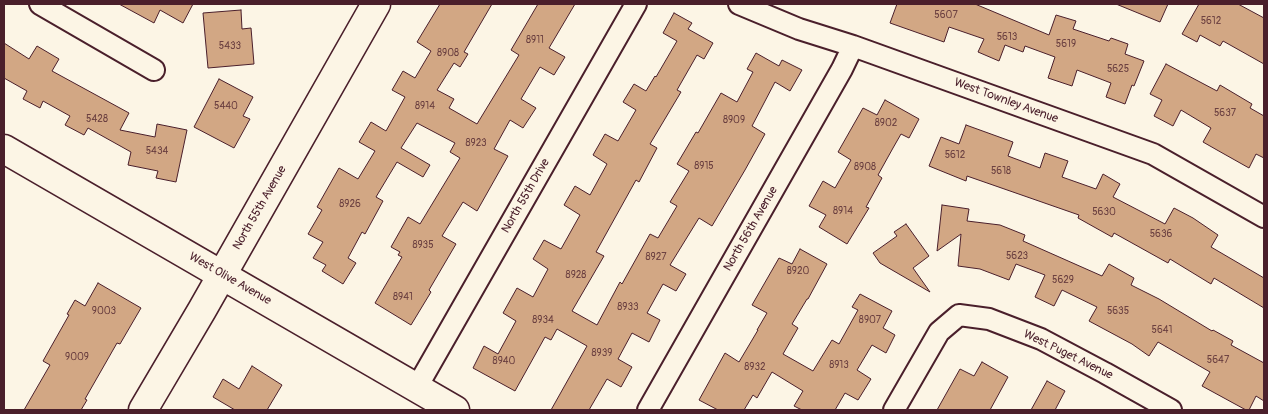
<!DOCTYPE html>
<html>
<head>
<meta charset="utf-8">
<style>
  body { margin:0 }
  #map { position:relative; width:1268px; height:414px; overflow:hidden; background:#fcf5e5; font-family:Pangolin,sans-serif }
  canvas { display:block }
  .frame { position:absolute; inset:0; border:5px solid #4a1f2b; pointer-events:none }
</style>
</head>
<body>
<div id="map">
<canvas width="1268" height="414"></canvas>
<div class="frame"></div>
</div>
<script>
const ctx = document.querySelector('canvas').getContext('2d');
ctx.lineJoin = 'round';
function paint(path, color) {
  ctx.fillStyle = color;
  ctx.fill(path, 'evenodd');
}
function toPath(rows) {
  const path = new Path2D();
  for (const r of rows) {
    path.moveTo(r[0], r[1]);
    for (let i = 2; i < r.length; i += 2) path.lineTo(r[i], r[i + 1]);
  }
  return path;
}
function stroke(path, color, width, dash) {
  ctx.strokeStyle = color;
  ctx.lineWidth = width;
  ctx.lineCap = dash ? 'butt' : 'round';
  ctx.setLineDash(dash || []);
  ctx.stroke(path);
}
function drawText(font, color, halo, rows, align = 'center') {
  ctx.font = font + ' Pangolin,sans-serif';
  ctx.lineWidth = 5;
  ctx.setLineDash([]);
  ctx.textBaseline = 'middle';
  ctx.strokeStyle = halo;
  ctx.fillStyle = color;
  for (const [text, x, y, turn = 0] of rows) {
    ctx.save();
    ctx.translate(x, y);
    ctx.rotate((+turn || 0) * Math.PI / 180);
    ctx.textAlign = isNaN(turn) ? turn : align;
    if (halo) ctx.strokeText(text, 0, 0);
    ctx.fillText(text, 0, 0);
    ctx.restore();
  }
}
const building = toPath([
  [119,4,193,4,183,23,160,10,154,23,119,4],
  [440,4,492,4,464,52,468,54,460,67,454,63,437,90,454,99,449,108,477,124,519,55,511,50,538,4,575,4,549,48,565,57,554,75,540,67,521,99,536,108,523,128,510,120,494,149,508,156,477,211,463,202,442,236,456,244,429,290,431,292,411,325,375,303,402,257,398,255,400,252,391,247,408,217,420,224,460,158,450,152,455,143,417,123,401,148,430,165,423,177,397,162,376,197,383,201,365,234,362,232,348,258,356,263,343,284,322,271,326,265,313,258,323,242,308,234,322,210,317,207,339,168,358,179,375,151,359,142,371,122,386,131,405,97,392,90,403,71,415,78,431,51,417,42,440,4],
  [897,4,975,4,1049,35,1056,15,1076,21,1073,29,1109,41,1111,38,1128,44,1125,54,1144,61,1134,86,1132,85,1125,104,1106,97,1111,83,1077,70,1072,86,1048,78,1055,57,1025,46,1023,52,1005,45,999,61,978,52,984,39,949,27,944,42,890,23,897,4],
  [1116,4,1168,4,1160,22,1116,4],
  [1199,4,1238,4,1264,18,1264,64,1223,41,1220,46,1200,35,1197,42,1182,34,1199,4],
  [241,10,242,29,251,28,254,64,208,68,203,13,241,10],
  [674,13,692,23,688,29,713,43,704,59,697,55,677,90,681,92,650,144,657,148,639,182,636,180,596,252,604,256,572,311,597,325,620,282,622,284,650,234,658,238,677,206,670,202,689,171,677,164,696,132,698,133,721,93,737,102,753,72,747,69,756,53,779,66,782,60,802,70,790,91,775,82,752,126,765,134,745,170,712,226,699,218,670,265,686,274,676,291,663,284,647,313,660,320,649,342,632,333,618,359,632,367,621,387,607,379,589,410,551,410,587,346,557,329,551,340,545,337,515,391,473,368,484,346,498,354,516,321,503,313,517,288,533,297,548,269,533,259,544,240,561,249,580,215,564,205,575,186,590,195,607,164,593,155,605,134,618,141,636,110,623,102,634,84,646,91,655,76,656,77,677,41,663,33,674,13],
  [4,43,29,59,37,46,59,59,52,71,129,113,120,130,155,137,157,124,187,130,176,182,156,178,158,171,128,165,131,152,88,128,84,135,65,125,70,116,43,101,40,108,23,99,27,91,4,78,4,43],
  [1166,64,1217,91,1220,85,1252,104,1250,108,1264,116,1264,158,1256,154,1249,168,1217,150,1203,142,1211,128,1181,110,1173,126,1154,116,1162,100,1150,94,1166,64],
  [219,79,253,97,243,116,250,119,234,148,194,127,219,79],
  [885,100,919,119,909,138,901,134,893,148,878,175,882,178,866,207,869,208,847,244,819,227,826,215,809,206,823,181,835,188,851,160,838,152,863,108,877,115,885,100],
  [966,125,1013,142,1008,156,1040,168,1045,153,1068,161,1062,177,1096,189,1103,174,1120,184,1113,197,1165,224,1174,208,1193,218,1218,235,1211,247,1264,278,1264,308,1214,278,1211,284,1170,259,1168,263,1114,233,1112,237,1078,218,1079,215,967,176,966,181,929,166,941,137,959,144,966,125],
  [942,205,969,209,967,221,1000,225,1025,235,1023,241,1102,276,1109,264,1134,278,1131,285,1159,299,1212,331,1213,330,1233,341,1231,345,1264,363,1264,401,1256,396,1249,410,1246,410,1202,386,1210,372,1158,342,1149,356,1132,344,1089,321,1097,307,1062,290,1054,306,1035,297,1045,275,1016,264,1009,280,980,269,958,266,961,234,937,251,942,205],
  [906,224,929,256,913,268,930,292,880,263,873,253,897,236,894,232,906,224],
  [800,249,827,264,808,299,807,299,792,324,798,328,783,354,813,371,832,340,839,344,858,310,852,307,860,294,892,311,883,328,895,335,886,353,872,345,857,370,871,379,858,400,845,393,835,410,802,410,794,406,803,391,772,372,757,398,753,395,744,410,718,410,699,400,725,353,739,362,758,330,757,330,767,313,752,305,779,258,792,264,800,249],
  [98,283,141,308,120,344,117,343,85,399,87,400,81,410,24,410,50,365,43,361,69,315,67,314,75,300,85,306,98,283],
  [982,362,1008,377,990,410,937,410,960,369,974,376,982,362],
  [252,366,282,385,267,410,235,410,213,397,223,379,239,389,252,366],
  [1047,381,1065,391,1055,410,1031,410,1047,381]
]);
paint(building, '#d2a784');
stroke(building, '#4a1f2b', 1);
const street = toPath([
  [40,4,154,70],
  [739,4,799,29,853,46,1153,154,1264,217],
  [417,387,636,4],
  [648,410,842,69,853,46],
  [894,410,939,332,959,315,989,319,1041,339,1105,373,1171,410]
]);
const secondary = toPath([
  [4,149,455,410],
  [143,410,202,310,376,4]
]);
stroke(street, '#4a1f2b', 24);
stroke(secondary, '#4a1f2b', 31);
stroke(street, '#fcf5e5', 20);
stroke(secondary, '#fcf5e5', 28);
drawText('10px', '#6c4141', null, [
  ["5607",946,15],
  ["5612",1211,21],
  ["5613",1007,37],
  ["8911",535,40],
  ["5619",1066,44],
  ["5433",230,46],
  ["8908",448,53],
  ["5625",1118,69],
  ["5440",226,106],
  ["8914",425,106],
  ["5637",1225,113],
  ["5428",97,119],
  ["8909",734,120],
  ["8902",886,123],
  ["8923",476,143],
  ["5434",157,151],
  ["5612",955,155],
  ["8915",704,166],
  ["8908",865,167],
  ["5618",1001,171],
  ["8926",350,204],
  ["8914",843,211],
  ["5630",1104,212],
  ["5636",1161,234],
  ["8935",423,245],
  ["5623",1017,256],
  ["8927",656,257],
  ["8920",798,271],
  ["8928",576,275],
  ["5629",1063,280],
  ["8941",403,297],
  ["8933",628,307],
  ["9003",104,311],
  ["5635",1118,311],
  ["8934",543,320],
  ["8907",870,320],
  ["5641",1162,330],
  ["8939",602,353],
  ["9009",77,357],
  ["5647",1218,360],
  ["8940",504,361],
  ["8913",839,365],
  ["8932",755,367]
]);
drawText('12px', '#4a1f2b', '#fcf5e5', [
  ["West Townley Avenue",1006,101,20],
  ["North 55th Drive",526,196,-60],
  ["North 55th Avenue",260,208,-60],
  ["North 56th Avenue",751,229,-60],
  ["West Olive Avenue",230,279,30],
  ["West Puget Avenue",1068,355,26]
]);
</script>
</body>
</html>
